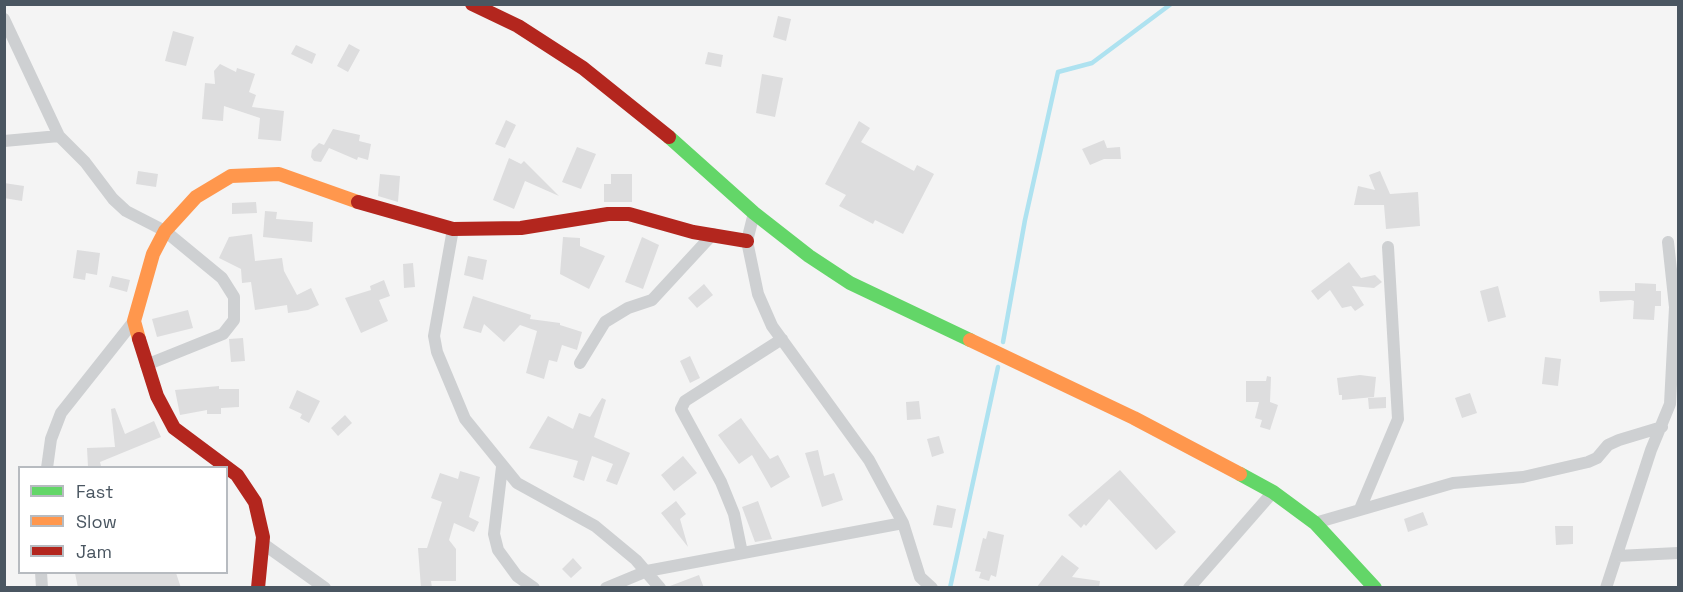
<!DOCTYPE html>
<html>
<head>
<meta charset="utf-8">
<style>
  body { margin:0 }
  #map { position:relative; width:1683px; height:592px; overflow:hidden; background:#f4f4f4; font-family:"Space Grotesk",sans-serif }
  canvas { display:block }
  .frame { position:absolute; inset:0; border:6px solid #4a5661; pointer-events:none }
  .legend { position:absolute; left:18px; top:466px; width:210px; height:108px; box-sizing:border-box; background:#fff; border:2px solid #b7bbc0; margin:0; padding:8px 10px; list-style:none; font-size:18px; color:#4a5661 }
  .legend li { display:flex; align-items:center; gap:12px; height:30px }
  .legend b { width:30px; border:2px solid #b7bbc0 }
</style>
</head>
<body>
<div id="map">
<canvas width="1683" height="592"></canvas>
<div class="frame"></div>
<ul class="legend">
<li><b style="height:8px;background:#63d668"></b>Fast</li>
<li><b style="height:8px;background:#ff974d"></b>Slow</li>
<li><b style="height:8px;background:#b3261e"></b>Jam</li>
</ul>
</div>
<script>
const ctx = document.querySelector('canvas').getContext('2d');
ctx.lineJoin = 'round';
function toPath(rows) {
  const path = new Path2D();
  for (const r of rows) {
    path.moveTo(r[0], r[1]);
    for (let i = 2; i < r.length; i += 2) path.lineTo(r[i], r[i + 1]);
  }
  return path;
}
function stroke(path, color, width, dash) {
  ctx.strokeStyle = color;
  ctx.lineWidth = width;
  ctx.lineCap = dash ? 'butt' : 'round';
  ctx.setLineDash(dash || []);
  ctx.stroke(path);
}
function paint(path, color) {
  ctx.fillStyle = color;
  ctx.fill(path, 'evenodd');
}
stroke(toPath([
  [1003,342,1025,220,1058,72,1092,63,1171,4],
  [950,588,998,367]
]), '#aee2f0', 4.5);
paint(toPath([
  [778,16,791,19,786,41,773,37],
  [173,31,194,37,186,66,165,61],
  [349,44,360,50,348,72,337,66],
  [296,45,316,54,312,64,291,54],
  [708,52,723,55,721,67,705,64],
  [220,64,236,72,237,68,255,74,249,92,256,95,252,107,284,111,281,141,258,139,260,118,224,106,223,121,202,119,205,83,215,84,214,71],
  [762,74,783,78,775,117,756,113],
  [506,120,516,125,505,148,495,144],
  [859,121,870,128,861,142,914,171,917,165,934,174,903,234,875,220,873,224,839,206,846,195,825,184],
  [333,129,360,135,359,141,371,144,368,160,358,157,357,160,329,148,321,162,314,161,311,157,312,150,319,143,324,145],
  [1104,140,1107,148,1120,147,1121,159,1104,159,1090,165,1082,149],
  [577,147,596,154,581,189,562,182],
  [509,158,521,164,524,161,559,196,525,181,514,209,493,200],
  [138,171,158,174,156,187,136,184],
  [1380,171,1390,194,1418,192,1420,226,1386,229,1384,205,1354,205,1358,186,1375,190,1369,175],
  [380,174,400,176,398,202,378,196],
  [611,174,632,174,632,202,604,202,604,184,611,184],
  [4,183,24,186,22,201,4,198],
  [256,202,257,213,232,214,232,203],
  [265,211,277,212,276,219,313,222,312,242,263,237],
  [252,234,255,261,282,258,284,271,297,295,311,288,319,305,308,310,288,313,287,305,255,310,251,282,242,283,241,269,219,258,229,237],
  [563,237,580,238,580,246,605,256,589,289,560,274],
  [642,237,659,245,643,289,625,282],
  [77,250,100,253,97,275,86,273,85,280,73,278],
  [468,256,487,260,483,280,464,275],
  [1349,262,1361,278,1375,275,1382,282,1374,288,1352,286,1364,305,1355,311,1351,306,1342,308,1330,290,1318,300,1311,291],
  [413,263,415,287,404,288,403,264],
  [112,276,130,280,127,292,109,287],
  [384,280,390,296,379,300,388,321,361,333,345,298,371,290,370,286],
  [1635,283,1656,284,1656,291,1661,291,1661,306,1655,306,1654,320,1633,319,1634,301,1631,300,1600,302,1599,291,1635,291],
  [704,284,713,295,697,308,688,298],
  [1498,286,1506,317,1488,322,1480,291],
  [473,296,531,315,530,319,560,323,560,325,582,332,577,350,562,345,557,362,549,360,544,379,526,373,537,331,520,325,504,342,484,324,481,333,463,328],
  [188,310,193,328,157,337,152,319],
  [243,338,245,361,231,362,229,339],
  [690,356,700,378,690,383,680,361],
  [1545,357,1561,359,1558,386,1542,384],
  [1360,375,1376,377,1374,397,1342,400,1342,395,1339,395,1337,378],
  [1267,376,1271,377,1270,402,1278,405,1270,430,1260,427,1262,420,1255,418,1259,402,1246,402,1246,381,1266,381],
  [219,386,219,389,239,389,239,407,221,408,221,414,207,414,207,410,180,415,175,390],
  [297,390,320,401,309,423,300,418,302,414,289,408],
  [1470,393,1477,413,1462,418,1455,398],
  [1386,397,1386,408,1369,409,1368,398],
  [602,398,606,400,594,437,630,453,617,485,606,481,613,464,592,456,584,481,573,477,578,461,529,448,548,416,573,429,579,413,590,417],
  [919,401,921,419,907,420,906,402],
  [115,408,125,434,154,421,161,437,100,462,101,466,88,467,87,448,115,447,111,409],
  [345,415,352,423,338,436,331,428],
  [741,418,770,459,778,455,790,477,771,488,752,455,739,464,718,435],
  [939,436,944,453,932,457,927,439],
  [818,450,824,476,834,473,843,500,822,507,805,453],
  [683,456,697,473,674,491,661,475],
  [1120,470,1176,532,1156,550,1109,499,1086,526,1084,524,1081,528,1068,515],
  [460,471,480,477,469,517,479,522,474,532,454,523,449,540,456,549,456,581,431,581,432,588,421,588,418,548,427,548,442,502,431,498,440,473,458,479],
  [676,501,686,514,680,519,688,547,661,513],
  [758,501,772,539,755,542,742,507],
  [937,505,956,509,952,528,933,525],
  [1423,512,1428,525,1408,532,1404,519],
  [1555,526,1573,526,1573,544,1556,545],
  [988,531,1004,535,996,577,991,575,989,581,979,578,981,572,975,571,983,538,986,539],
  [1062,555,1079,568,1072,577,1100,581,1099,588,1036,588],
  [573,558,582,568,571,578,562,569],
  [75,573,176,573,181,588,78,588],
  [699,575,704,588,670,588,670,586]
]), '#ddddde');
stroke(toPath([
  [4,19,59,136,85,162,113,199,126,211,165,231,222,278,234,297,234,320,223,334,146,365],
  [4,141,59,136],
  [754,213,747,241,758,294,772,326,869,460,903,523,920,577,932,588],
  [453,229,434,336,437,352,465,419,517,483,595,526,636,560,660,588],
  [580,363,605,322,628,308,652,300,713,234],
  [502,467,494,534,498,550,517,576,534,588],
  [47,468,51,439,61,413,134,321],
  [1360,509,1398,419,1388,247],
  [1315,523,1453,483,1523,477,1588,462,1597,458,1608,445,1619,440,1662,427],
  [262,543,325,588],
  [742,553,734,514,721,482,681,409,685,401,782,339],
  [1617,556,1678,553],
  [41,572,42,588],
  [606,588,647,571,903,523],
  [1189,588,1273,492],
  [1606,588,1651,450,1670,404,1675,307,1668,242]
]), '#ced0d2', 12);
stroke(toPath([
  [669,137,754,213,809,256,850,283,970,340],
  [1240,474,1273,492,1315,523,1375,588]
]), '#63d668', 14);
stroke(toPath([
  [139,339,134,321,153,254,165,231,196,197,231,176,279,174,358,202],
  [970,340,1134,418,1240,474]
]), '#ff974d', 14);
stroke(toPath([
  [472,4,518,26,583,68,669,137],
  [358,202,453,229,521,228,608,214,629,214,693,232,747,241],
  [139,339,157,396,174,428,237,475,255,502,263,537,258,588]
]), '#b3261e', 14);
</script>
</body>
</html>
